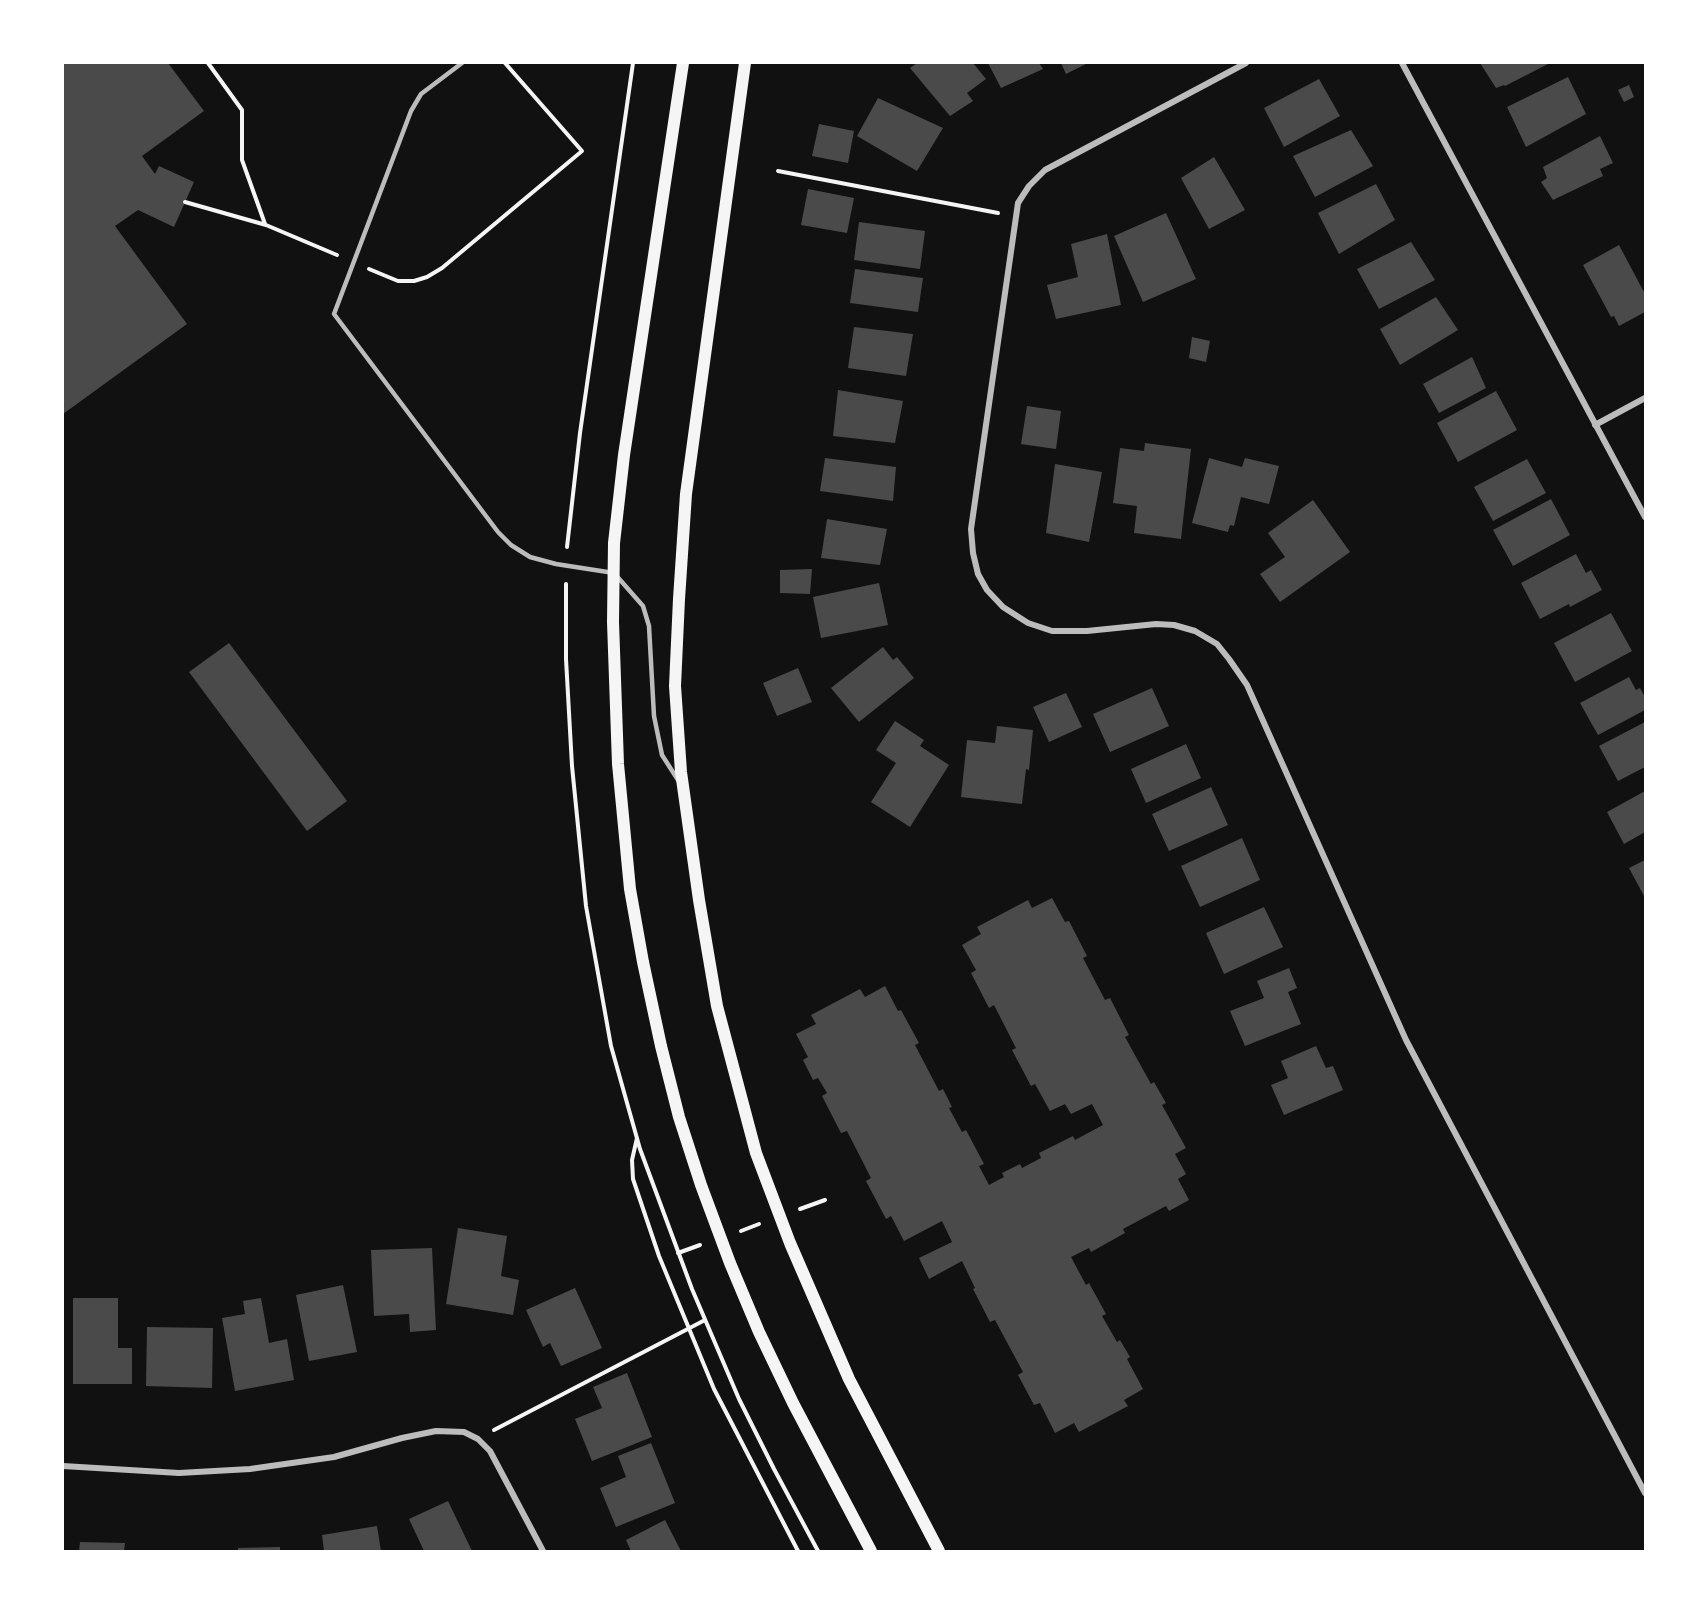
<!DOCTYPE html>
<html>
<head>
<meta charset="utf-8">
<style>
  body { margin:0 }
  #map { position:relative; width:1708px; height:1614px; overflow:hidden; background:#111; font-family:Figtree,sans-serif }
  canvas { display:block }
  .frame { position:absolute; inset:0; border:64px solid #fff; pointer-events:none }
</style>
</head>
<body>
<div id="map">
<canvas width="1708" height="1614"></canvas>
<div class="frame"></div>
</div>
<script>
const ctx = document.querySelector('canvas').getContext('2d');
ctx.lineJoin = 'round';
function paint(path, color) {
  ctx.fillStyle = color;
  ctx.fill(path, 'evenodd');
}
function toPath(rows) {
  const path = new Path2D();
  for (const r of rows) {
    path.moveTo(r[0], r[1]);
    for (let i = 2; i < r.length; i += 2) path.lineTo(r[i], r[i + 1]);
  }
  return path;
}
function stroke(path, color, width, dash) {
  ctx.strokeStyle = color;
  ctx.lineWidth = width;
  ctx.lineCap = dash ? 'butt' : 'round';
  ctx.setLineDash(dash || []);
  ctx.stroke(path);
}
paint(toPath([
  [63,63,168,63,204,111,142,156,155,174,159,166,194,182,174,227,138,210,115,226,187,324,63,414],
  [917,63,973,63,986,79,967,93,973,101,950,116,910,68],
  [988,63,1039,63,1043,69,1001,88],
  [1061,63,1088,63,1066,74],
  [1480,63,1550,63,1505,86,1504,85,1496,88],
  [1568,77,1586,114,1526,147,1507,107],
  [1319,79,1340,116,1284,147,1264,108],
  [1629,85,1634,97,1624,102,1618,90],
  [878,98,943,128,917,171,857,136],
  [819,124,854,131,848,163,812,156],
  [1351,130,1373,166,1315,197,1293,156],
  [1600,136,1613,163,1600,169,1603,176,1553,200,1541,182,1547,178,1543,167],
  [1214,157,1245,210,1209,229,1181,178],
  [1376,184,1395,220,1339,254,1318,213],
  [808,189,854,198,847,233,801,225],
  [1166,213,1196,279,1143,302,1114,236],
  [859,222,925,231,920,269,854,260],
  [1107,234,1121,305,1056,319,1047,285,1078,277,1071,244],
  [1411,242,1435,280,1379,309,1357,269],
  [1619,245,1645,294,1645,312,1619,326,1614,316,1611,317,1583,265],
  [855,269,923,278,918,312,850,303],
  [1436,297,1458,330,1400,365,1380,329],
  [854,327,913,334,906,376,848,368],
  [1192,337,1210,341,1206,362,1189,358],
  [1472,357,1486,388,1439,413,1423,384],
  [838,390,903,401,895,443,833,436],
  [1496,391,1517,430,1458,462,1437,423],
  [1027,406,1061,411,1056,449,1021,444],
  [1145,443,1191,449,1181,539,1134,533,1137,506,1113,503,1120,448,1144,451],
  [825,458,896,467,893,501,820,491],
  [1209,458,1242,467,1245,458,1279,466,1269,504,1241,497,1234,526,1230,525,1228,532,1192,523],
  [1527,459,1546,493,1493,521,1474,487],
  [1055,464,1102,472,1089,542,1046,533],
  [1551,499,1570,535,1513,566,1493,530],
  [1313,500,1350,552,1280,602,1260,574,1285,557,1268,533],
  [827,519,887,529,880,565,821,558],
  [1576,554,1586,573,1591,570,1602,590,1570,607,1569,604,1540,619,1521,583],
  [812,569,810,594,780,593,780,570],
  [879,583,888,625,821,638,813,597],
  [1611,613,1632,651,1575,682,1554,643],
  [229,643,347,801,307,831,189,672],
  [883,647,893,660,897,657,914,678,859,722,831,688],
  [798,668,812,702,777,716,763,683],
  [1629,677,1636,690,1640,688,1645,697,1645,710,1598,735,1580,703],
  [1152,688,1169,726,1110,752,1093,714],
  [1066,693,1082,727,1049,742,1033,707],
  [895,721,924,740,920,746,949,765,910,827,871,802,896,763,876,750],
  [1645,722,1645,767,1618,781,1599,746],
  [997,726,1033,730,1029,770,1026,769,1022,804,961,797,967,740,995,743],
  [1186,744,1201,778,1146,803,1131,769],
  [1211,787,1228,825,1169,851,1152,814],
  [1645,791,1645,832,1624,844,1607,812],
  [1242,838,1260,880,1200,907,1181,866],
  [1645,860,1645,898,1629,868],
  [1052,898,1065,922,1069,921,1087,956,1083,958,1105,1000,1110,998,1129,1035,1125,1037,1151,1084,1154,1082,1166,1103,1162,1105,1186,1148,1175,1154,1186,1174,1178,1179,1189,1200,1169,1211,1166,1206,1123,1229,1125,1233,1091,1252,1089,1248,1071,1257,1086,1285,1089,1283,1106,1314,1102,1316,1117,1342,1120,1340,1130,1357,1127,1359,1143,1389,1124,1400,1128,1406,1079,1432,1074,1423,1055,1433,1040,1403,1034,1405,1018,1375,1023,1372,995,1320,990,1322,973,1289,975,1288,962,1261,929,1279,919,1258,952,1242,942,1221,904,1241,891,1216,886,1219,866,1181,871,1178,847,1131,841,1133,822,1096,827,1093,818,1078,813,1080,803,1060,808,1057,796,1034,816,1024,811,1015,860,989,865,997,885,986,898,1011,901,1010,919,1043,915,1045,939,1091,943,1089,952,1107,949,1108,962,1132,966,1130,984,1164,979,1166,989,1185,1004,1177,1002,1173,1020,1164,1022,1168,1041,1158,1039,1153,1073,1136,1075,1140,1103,1125,1092,1104,1071,1114,1065,1104,1050,1111,1035,1084,1031,1086,1012,1050,1016,1048,994,1005,989,1008,971,973,976,970,962,945,981,934,977,927,1028,900,1032,908],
  [1264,907,1283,947,1224,974,1206,933],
  [1289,968,1297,988,1288,992,1301,1024,1245,1046,1230,1011,1264,998,1257,981],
  [1316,1046,1326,1068,1333,1066,1343,1090,1284,1115,1271,1085,1288,1078,1281,1061],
  [458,1228,507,1236,501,1276,519,1280,513,1315,446,1304],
  [432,1248,436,1330,410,1332,409,1314,374,1316,371,1250],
  [343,1285,357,1352,309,1361,296,1295],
  [575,1288,602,1348,561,1366,550,1343,543,1347,526,1310],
  [73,1298,118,1298,118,1348,132,1348,132,1384,73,1384],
  [261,1298,269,1343,287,1339,294,1380,235,1391,222,1318,245,1314,243,1301],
  [147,1327,213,1328,212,1388,146,1386],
  [627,1373,652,1437,592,1461,575,1419,602,1408,593,1387],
  [651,1443,675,1503,616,1527,600,1488,626,1477,618,1456],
  [448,1501,472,1551,424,1551,409,1519],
  [665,1520,681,1551,631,1551,626,1540],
  [377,1526,381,1551,324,1551,322,1535],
  [80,1542,125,1543,124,1551,79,1551],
  [280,1547,280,1551,238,1551,238,1548]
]), '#4a4a4a');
stroke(toPath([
  [208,63,242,110,242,160,265,224],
  [778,171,998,213],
  [185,202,266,225,337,255],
  [369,269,398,281,414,281,427,277,442,268,582,151,505,63],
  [567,547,580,433,633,63],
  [566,584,566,659,572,766,586,906,611,1046,640,1149,692,1289,739,1399,774,1469,818,1551],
  [637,1138,632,1160,633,1179,659,1256,714,1389,798,1551],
  [800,1209,825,1200],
  [741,1231,759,1224],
  [678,1253,700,1245],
  [494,1430,705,1320]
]), '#f5f5f5', 4);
stroke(toPath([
  [462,63,421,94,411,111,334,314,498,532,511,545,530,557,556,564,614,573,643,606,649,626,654,716,662,755,678,780]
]), '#bcbcbc', 4.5);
stroke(toPath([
  [1246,63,1045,170,1029,186,1018,203,971,529,973,553,978,574,987,590,1003,607,1028,623,1052,631,1087,631,1156,624,1174,625,1195,631,1217,644,1229,659,1247,685,1406,1040,1645,1493],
  [1402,63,1645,517],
  [1595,425,1645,398],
  [63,1466,179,1473,250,1469,334,1457,402,1438,436,1431,464,1432,478,1439,490,1451,543,1551]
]), '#bcbcbc', 6);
stroke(toPath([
  [683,63,624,455,614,543,613,622,618,764,630,889,643,962,661,1046,679,1117,701,1185,730,1263,759,1332,793,1403,871,1551],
  [745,63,686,494,679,599,675,686,681,772,699,900,717,1006,756,1153,790,1243,849,1379,939,1551]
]), '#f5f5f5', 12);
</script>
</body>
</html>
